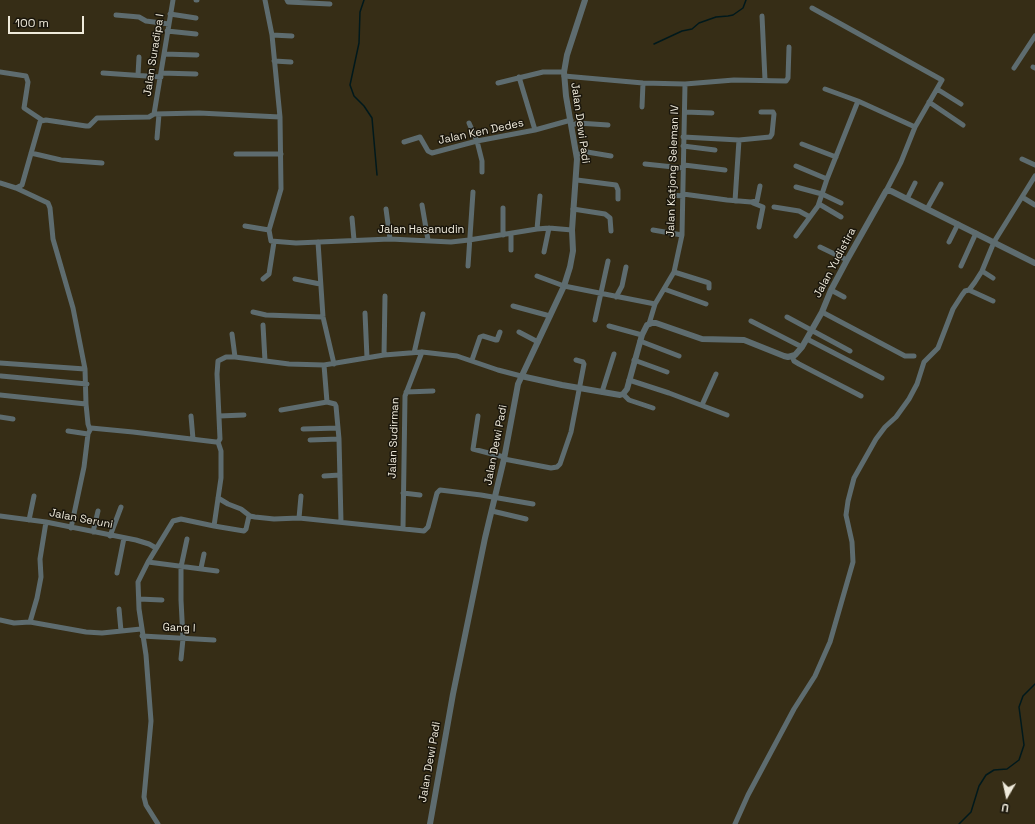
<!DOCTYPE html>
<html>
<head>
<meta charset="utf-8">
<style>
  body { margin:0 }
  #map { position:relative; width:1035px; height:824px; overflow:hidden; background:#362d16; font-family:"Space Grotesk",sans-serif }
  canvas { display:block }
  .north { position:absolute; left:987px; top:776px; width:40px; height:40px; -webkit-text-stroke:3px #1a160c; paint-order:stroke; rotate:189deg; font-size:11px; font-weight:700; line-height:16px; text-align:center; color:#efeadb }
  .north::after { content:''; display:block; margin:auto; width:14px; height:18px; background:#efeadb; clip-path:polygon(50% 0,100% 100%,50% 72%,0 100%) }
  .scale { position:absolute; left:8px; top:16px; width:76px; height:18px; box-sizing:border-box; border:2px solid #efeadb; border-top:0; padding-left:5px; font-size:12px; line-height:14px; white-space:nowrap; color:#efeadb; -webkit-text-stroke:3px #1a160c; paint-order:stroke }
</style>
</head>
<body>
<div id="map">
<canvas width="1035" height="824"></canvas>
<div class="north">U</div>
<div class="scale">100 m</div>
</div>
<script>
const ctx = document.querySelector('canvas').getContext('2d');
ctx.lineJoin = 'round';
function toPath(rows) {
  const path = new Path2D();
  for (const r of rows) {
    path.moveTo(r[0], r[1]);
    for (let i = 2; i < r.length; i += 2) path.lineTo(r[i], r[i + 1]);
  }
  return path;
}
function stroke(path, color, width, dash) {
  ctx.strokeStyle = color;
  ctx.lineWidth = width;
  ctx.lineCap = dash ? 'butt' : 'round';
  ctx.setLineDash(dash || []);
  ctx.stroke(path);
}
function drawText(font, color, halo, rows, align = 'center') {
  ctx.font = font + ' "Space Grotesk",sans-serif';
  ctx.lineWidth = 3;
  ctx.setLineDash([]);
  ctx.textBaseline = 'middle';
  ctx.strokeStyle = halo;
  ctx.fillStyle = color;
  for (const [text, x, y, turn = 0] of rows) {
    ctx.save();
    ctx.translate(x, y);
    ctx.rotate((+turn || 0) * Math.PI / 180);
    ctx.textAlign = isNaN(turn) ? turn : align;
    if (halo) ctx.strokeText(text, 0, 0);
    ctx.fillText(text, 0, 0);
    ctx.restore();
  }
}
stroke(toPath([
  [364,0,360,12,359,43,350,85,354,96,364,106,372,118,377,175],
  [654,44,682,31,692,29,699,23,716,17,728,16,733,15,743,8,746,0],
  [959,824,971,812,979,786,986,775,994,770,1007,769,1019,760,1024,745,1019,707,1023,696,1035,684]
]), '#00191c', 1.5);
stroke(toPath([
  [196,0,197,0],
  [265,0,272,35,280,117,281,189,269,230,271,241,296,243,390,239,451,242,469,240,537,229,549,228,572,230],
  [287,0,288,2,330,4],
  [812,8,942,80,915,127,901,162,886,191],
  [170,14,196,18],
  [116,15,139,17,146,21,169,24],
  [762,16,765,80],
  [167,31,196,34],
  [272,35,292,36],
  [164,54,197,55],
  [274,61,291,62],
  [1033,67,1035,68],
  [1014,68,1035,36],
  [0,72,26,76,28,82,24,108,42,120],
  [103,73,161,77],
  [161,73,196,74],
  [138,75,139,57],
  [564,76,643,83,685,84,734,80,786,81,788,78,789,47],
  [519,77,535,130],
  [498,83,543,72,564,72],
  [825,89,858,101],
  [937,89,961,104],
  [929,102,963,125],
  [642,107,643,83],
  [685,112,712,113],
  [154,114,199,113,280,117],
  [154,114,173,0],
  [469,123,477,141,482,161,482,172],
  [572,125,578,123,608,125],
  [683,137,739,140,770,137,772,134,774,114,773,112,761,112],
  [157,138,159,114],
  [404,142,420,137,428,151,432,153,477,141,535,130,571,120],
  [802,144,836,157],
  [683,146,715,150],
  [31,153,61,160,102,163],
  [236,154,281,154],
  [577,154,582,154,587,152,611,156],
  [1022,159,1035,165],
  [645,164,683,168],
  [684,165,725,170],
  [796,166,827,179],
  [577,180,616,185,618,190,618,199],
  [0,183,16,188,22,185,40,122,41,121,46,120,86,126,89,126,97,118,149,117,154,114],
  [796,187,822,194,841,203],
  [16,188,48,203,50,208,53,239,73,308,85,369,86,404,88,424,90,430],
  [683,194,727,200,751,202,757,201,760,186],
  [671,195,683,196],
  [1022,197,1035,205],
  [907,199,915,183],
  [735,201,739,140],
  [753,203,763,207,759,227],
  [819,204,841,217],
  [422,205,428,240],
  [774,207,799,211,810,217],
  [386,209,390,239],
  [573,209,605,214,610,218,611,231],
  [927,209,941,184],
  [352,218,354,240],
  [245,226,269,230],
  [537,229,540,196],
  [653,230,682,235],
  [511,234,511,250],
  [503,235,503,208],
  [796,236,818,206,827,179,858,101,915,127],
  [318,242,323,317,334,364],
  [949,242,958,224],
  [820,247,847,260],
  [544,252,549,228],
  [468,266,473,192],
  [961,266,976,233],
  [982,271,993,278],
  [674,272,706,282,709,283,709,288],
  [537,276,564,286,655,304],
  [263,279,269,274,274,242],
  [295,279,320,284],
  [664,289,706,304],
  [831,290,844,297],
  [969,290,993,301],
  [616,297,622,286,626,267],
  [513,306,550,316],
  [253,312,266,315,323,317],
  [822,312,905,356,914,356],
  [365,313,367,358],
  [787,317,850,351],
  [595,320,608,261],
  [751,321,802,347],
  [649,324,655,304,674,272,682,235,685,84],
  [263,325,265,361],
  [609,326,642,335],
  [519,332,538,342],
  [232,334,235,357],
  [807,339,882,378],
  [640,341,679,356],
  [414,353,423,314],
  [384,355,385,296],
  [792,356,794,361,799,364,861,396],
  [472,360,480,337,483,336,496,340,497,340,500,332],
  [634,360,667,372],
  [0,363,85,369],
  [324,365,327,402,335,404,336,406,339,439,341,522],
  [1,376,87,384],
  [629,380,669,393,727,415],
  [406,392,433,391],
  [602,392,614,354],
  [623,394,629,400,653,408],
  [0,395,86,404],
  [702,405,716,374],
  [281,410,327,402],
  [191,416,193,439],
  [219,416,244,415],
  [478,416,473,449,504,457],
  [0,417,13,419],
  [303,429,338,428],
  [68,431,88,434],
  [310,440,339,439],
  [504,459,551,468,557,467,560,464,571,432,584,364,583,362,576,360],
  [324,476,340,475],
  [403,493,420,495],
  [218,498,228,504,241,509,250,516,255,517,274,519,299,518,424,531,428,527,437,493,440,490,481,495,533,504],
  [492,511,526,519],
  [0,516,46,522,136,540,149,544,156,548],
  [299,518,301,496],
  [29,520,34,496],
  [214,526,244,531,246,529,249,516],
  [71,528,84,467,88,434,91,428,133,432,216,442,218,442],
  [403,528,405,396,422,352],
  [93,532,98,511],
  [110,536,121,507],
  [148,562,217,571],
  [201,568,204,554],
  [117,573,124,538],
  [139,599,162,600],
  [119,609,121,631],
  [0,620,14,623,30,622,86,632,102,633,141,629],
  [30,622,37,598,41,577,40,559,46,522],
  [142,636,214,640],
  [181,659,183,639,181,600,181,567,187,539],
  [158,824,146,805,144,797,151,721,146,655,139,609,138,582,148,562,173,521,181,519,214,526,221,478,221,451,218,442,220,439,217,374,218,361,226,357,235,357,289,364,324,365,384,355,422,352,457,356,498,370,521,376],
  [735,824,748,795,794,709,815,676,830,642,853,562,852,542,846,515,848,501,854,478,876,439,885,427,896,417,909,399,917,384,924,362,938,348,953,309,962,295,965,291,969,290,975,282,982,271,994,242,1035,176]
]), '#5e6c6f', 5);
stroke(toPath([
  [521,376,562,385,620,395,623,394,627,389,642,335,647,325,652,323,656,323,702,339,744,340,784,356,788,357,795,355,802,347,822,312,831,290,847,260,886,191,891,191,1035,263],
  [430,824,453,694,485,538,504,459,518,384,564,286,570,267,573,251,572,230,577,159,566,96,564,72,567,55,585,0]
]), '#5e6c6f', 6);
drawText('11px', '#efeadb', '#1a160c', [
  ["Jalan Suradipa I",154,55,-81],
  ["Jalan Dewi Padi",580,123,82],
  ["Jalan Ken Dedes",481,132,-12],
  ["Jalan Katjong Seleman IV",673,171,-88],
  ["Jalan Hasanudin",421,230],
  ["Jalan Yudistira",835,263,-62],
  ["Jalan Sudirman",394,438,-88],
  ["Jalan Dewi Padi",496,445,-79],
  ["Jalan Seruni",81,519,11],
  ["Gang I",179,628,2],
  ["Jalan Dewi Padi",430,762,-80]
]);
</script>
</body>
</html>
